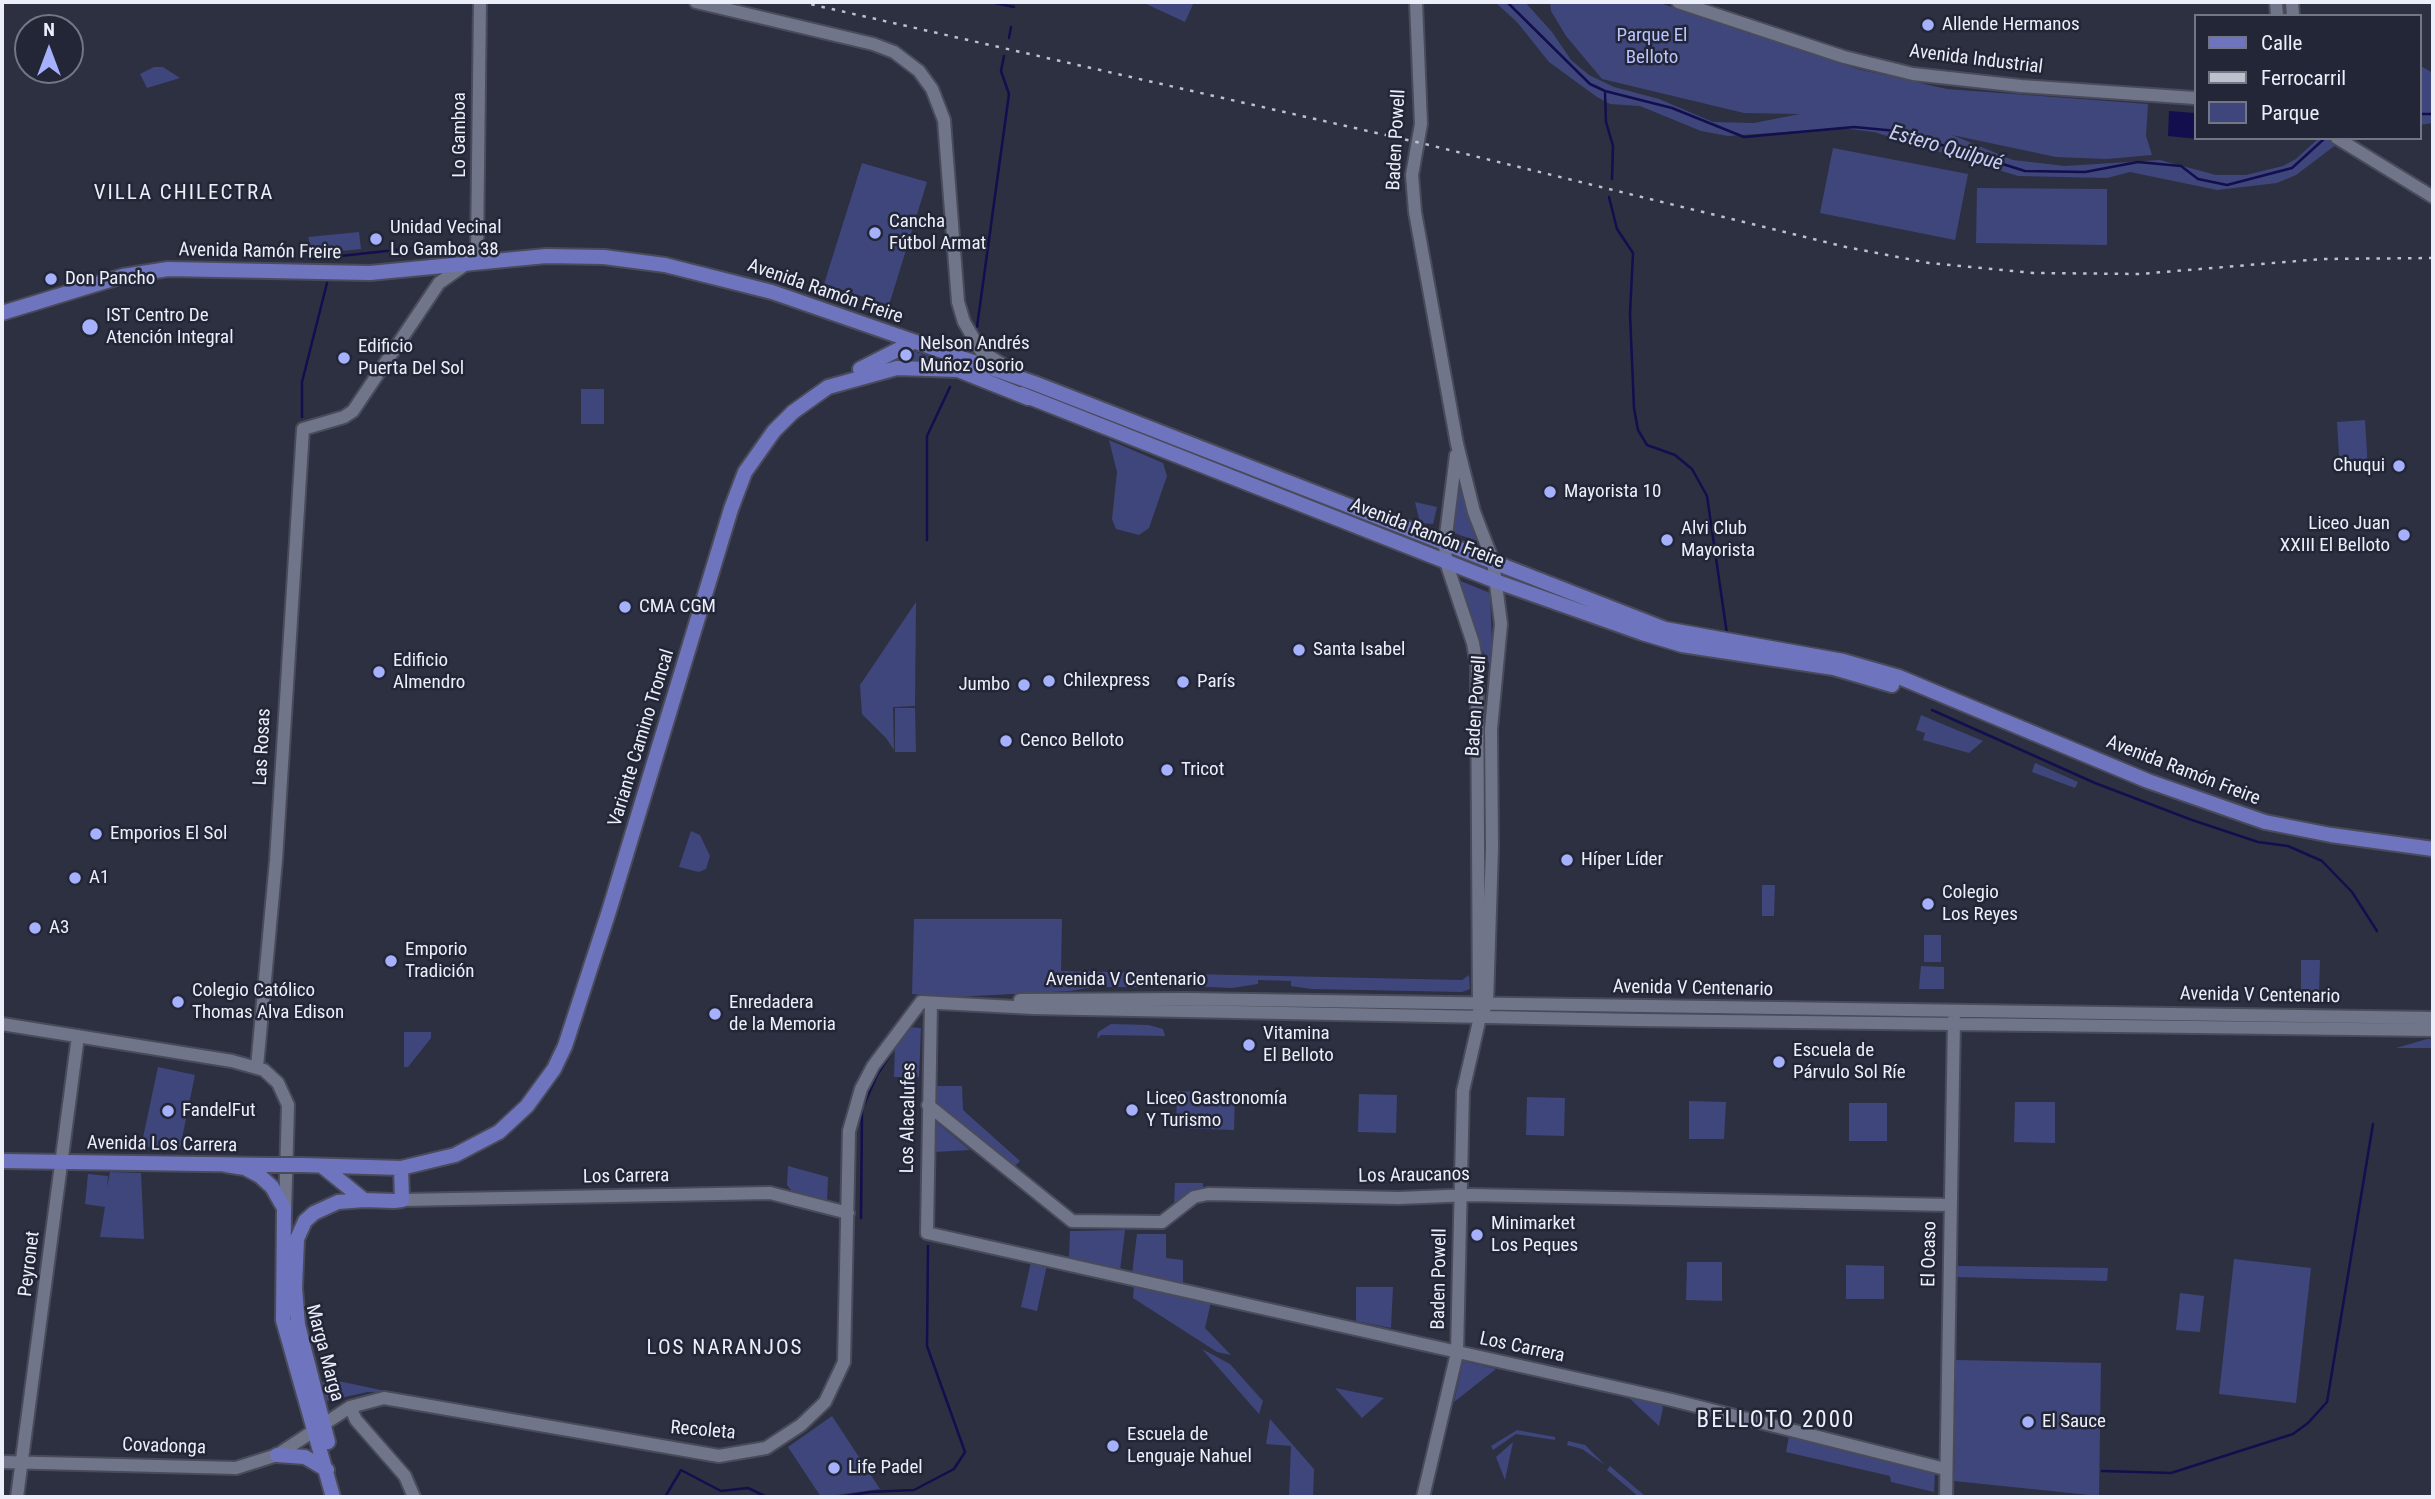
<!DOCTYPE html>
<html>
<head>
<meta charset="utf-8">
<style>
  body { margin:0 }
  #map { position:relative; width:2435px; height:1499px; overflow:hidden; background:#2d3041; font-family:"Roboto Condensed",sans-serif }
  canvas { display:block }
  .frame { position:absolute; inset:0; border:4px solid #eceefa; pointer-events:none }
  .legend { position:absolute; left:2194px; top:14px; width:228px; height:126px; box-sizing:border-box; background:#232637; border:2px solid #737685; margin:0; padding:9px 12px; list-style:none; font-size:21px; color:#eceefa }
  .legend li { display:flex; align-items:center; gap:14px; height:35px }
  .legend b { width:35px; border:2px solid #737685 }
  .north { position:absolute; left:14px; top:14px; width:70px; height:70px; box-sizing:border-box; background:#232637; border:2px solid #737685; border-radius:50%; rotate:0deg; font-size:19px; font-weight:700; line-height:28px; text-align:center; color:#eceefa }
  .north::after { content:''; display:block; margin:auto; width:24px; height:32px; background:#a5b1fc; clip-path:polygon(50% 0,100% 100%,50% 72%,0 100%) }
</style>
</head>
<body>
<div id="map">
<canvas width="2435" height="1499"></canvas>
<div class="frame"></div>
<ul class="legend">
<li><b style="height:9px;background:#6e75be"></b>Calle</li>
<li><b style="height:9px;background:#bdc0cd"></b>Ferrocarril</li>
<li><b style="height:19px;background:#3f467c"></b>Parque</li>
</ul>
<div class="north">N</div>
</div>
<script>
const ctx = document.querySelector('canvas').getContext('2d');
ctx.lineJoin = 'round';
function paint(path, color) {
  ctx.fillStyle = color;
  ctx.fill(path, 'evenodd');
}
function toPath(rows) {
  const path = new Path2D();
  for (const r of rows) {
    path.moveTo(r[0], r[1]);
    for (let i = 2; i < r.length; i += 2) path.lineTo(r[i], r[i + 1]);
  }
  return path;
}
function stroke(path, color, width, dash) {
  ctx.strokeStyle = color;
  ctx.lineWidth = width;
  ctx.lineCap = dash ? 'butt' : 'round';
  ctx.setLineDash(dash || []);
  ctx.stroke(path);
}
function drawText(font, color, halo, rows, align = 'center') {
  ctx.font = font + ' "Roboto Condensed",sans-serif';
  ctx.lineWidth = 5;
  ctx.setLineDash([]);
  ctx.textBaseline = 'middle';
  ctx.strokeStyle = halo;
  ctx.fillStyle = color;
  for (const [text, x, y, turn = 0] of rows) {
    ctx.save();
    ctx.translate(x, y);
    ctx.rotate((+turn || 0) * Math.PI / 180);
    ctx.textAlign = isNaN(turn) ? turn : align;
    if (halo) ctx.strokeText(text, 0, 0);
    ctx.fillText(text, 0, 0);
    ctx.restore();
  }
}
paint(toPath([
  [1142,2,1194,2,1185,22],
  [1495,2,1525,2,1552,32,1571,60,1589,75,1614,87,1659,99,1713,122,1754,123,1800,114,1744,113,1602,79,1566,36,1551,11,1550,2,1657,2,1857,69,1947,89,2148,104,2146,136,2152,155,2107,159,2056,157,1952,135,2013,160,2065,166,2160,160,2216,175,2246,175,2283,166,2296,159,2319,138,2345,138,2296,175,2277,183,2217,190,2130,172,2107,178,2018,176,1874,132,1842,128,1728,136,1701,131,1640,106,1610,104,1597,97,1549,62,1517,22],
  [2419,65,2433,73,2433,123,2419,125],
  [154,67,163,67,180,78,147,88,140,74],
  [1833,148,1968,174,1955,240,1820,213],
  [862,163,927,182,889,305,824,284],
  [1977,188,2107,189,2107,245,1976,243],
  [359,232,361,249,313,254,308,237],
  [911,350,937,360,885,363],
  [581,389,604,389,604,424,581,424],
  [2365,420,2368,470,2340,472,2337,422],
  [1109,440,1163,463,1167,476,1149,528,1139,535,1116,529,1112,519,1117,472],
  [1460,484,1464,484,1480,542,1451,532],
  [1415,502,1437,507,1433,524,1420,523],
  [1458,580,1490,593,1493,671,1477,640],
  [916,602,915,706,893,707,894,750,886,738,862,714,860,685],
  [895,708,915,708,916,752,895,752],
  [1921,715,1983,741,1969,753,1923,740,1925,733,1916,730],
  [2035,763,2078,782,2075,788,2032,772],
  [691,831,700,835,710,856,706,869,699,872,679,867],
  [1762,885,1775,885,1774,916,1762,916],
  [914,919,1062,919,1061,971,1162,973,1162,981,1161,987,1093,987,1070,991,955,997,912,994],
  [1924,935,1941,935,1941,962,1924,962],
  [2301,960,2320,960,2319,993,2301,993],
  [1921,966,1944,967,1944,989,1919,989],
  [1189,974,1462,980,1469,975,1470,989,1462,992,1311,989,1291,986,1291,981,1258,980,1258,984,1232,988,1190,986],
  [1111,1024,1149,1025,1163,1029,1165,1036,1101,1035,1097,1039,1098,1032],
  [908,1027,921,1028,919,1077,894,1077,895,1046],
  [404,1032,431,1032,431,1038,408,1067,404,1067],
  [2427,1039,2433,1039,2433,1048,2396,1048],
  [158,1067,195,1075,180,1148,141,1147],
  [936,1086,962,1086,963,1110,1020,1161,1013,1168,941,1109,935,1102],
  [1177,1091,1235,1093,1234,1130,1176,1128],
  [1359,1094,1397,1095,1396,1133,1358,1132],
  [1527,1097,1565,1098,1564,1136,1526,1135],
  [1689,1101,1726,1102,1724,1139,1689,1139],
  [2015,1102,2055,1102,2055,1143,2014,1142],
  [1849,1103,1887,1103,1887,1141,1849,1141],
  [934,1120,970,1150,934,1152],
  [788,1166,828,1177,827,1201,791,1190,787,1185],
  [110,1172,141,1173,144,1239,100,1237,105,1207,85,1204,88,1174,108,1176,107,1188],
  [1175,1183,1203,1183,1203,1188,1190,1193,1174,1207],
  [1125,1230,1120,1270,1069,1257,1070,1231],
  [1137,1234,1166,1234,1166,1258,1183,1260,1183,1285,1132,1274],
  [2234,1259,2311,1268,2296,1403,2219,1394],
  [1031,1262,1047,1265,1037,1311,1021,1307],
  [1687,1262,1722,1262,1722,1301,1686,1300],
  [1846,1265,1884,1266,1884,1299,1846,1299],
  [1958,1266,2108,1268,2107,1281,1957,1277,1955,1275],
  [1134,1284,1211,1302,1205,1328,1231,1355,1217,1352,1133,1298],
  [1356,1287,1393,1287,1391,1328,1356,1321],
  [2180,1293,2204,1296,2200,1332,2176,1330],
  [1202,1349,1230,1364,1263,1401,1259,1414],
  [1956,1360,2101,1363,2099,1496,1954,1481],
  [1463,1361,1496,1369,1454,1402],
  [329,1379,390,1392,368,1392,326,1401,322,1382],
  [1335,1388,1384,1398,1362,1418],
  [1628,1397,1661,1404,1663,1408,1659,1426],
  [832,1416,880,1489,821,1497,788,1447],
  [1270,1419,1314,1469,1313,1497,1289,1497,1291,1446,1266,1444],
  [1517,1430,1555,1437,1555,1440,1516,1434,1493,1450,1491,1446],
  [1789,1436,1935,1472,1934,1492,1891,1482,1890,1476,1786,1452],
  [1568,1441,1585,1445,1605,1465,1582,1449,1567,1445],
  [1513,1442,1505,1480,1496,1457],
  [1610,1466,1645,1496,1645,1497,1639,1497,1607,1470]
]), '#3f467c');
paint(toPath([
  [2169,111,2195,113,2195,138,2199,139,2168,136]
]), '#130e4d');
stroke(toPath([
  [990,2,1014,7],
  [1507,2,1590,84,1605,91,1672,108,1744,137,1854,127,1897,131,2025,171,2085,172,2138,162,2181,166,2198,179,2227,185,2292,168,2325,138],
  [1009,38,1011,27],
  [1605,93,1606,122,1613,146,1612,179],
  [2419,114,2433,114],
  [1609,197,1617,229,1633,253,1630,314,1634,408,1638,430,1647,445,1675,455,1692,469,1707,496,1727,634],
  [313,259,450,244],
  [977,327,1009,94,1001,71,1004,56],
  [302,417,302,382,327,283],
  [927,540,927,436,950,387],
  [1932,710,2095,783,2192,820,2258,842,2288,846,2322,861,2352,892,2377,931],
  [861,1218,862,1109,877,1075,890,1055],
  [2102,1471,2171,1473,2293,1434,2308,1423,2327,1402,2373,1124],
  [665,1497,681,1470,721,1491,748,1488,767,1497],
  [840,1497,870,1492,914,1490,954,1469,965,1452,927,1346,928,1246]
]), '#130e4d', 2.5);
const secondary = toPath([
  [696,2,873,44,894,52,919,71,932,89,944,120,958,302,964,322,981,351,1013,371],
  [1416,2,1421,124,1412,175,1415,212,1457,444,1474,512,1493,561,1501,624,1491,729,1492,848,1487,1004,1480,1017,1463,1091,1457,1353,1423,1497],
  [1678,2,1844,57,1913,74,2021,86,2195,98],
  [2276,2,2277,16],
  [2292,2,2293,16],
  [2337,138,2433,197],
  [1456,455,1445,543,1446,562,1473,643,1477,666,1479,1012],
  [1020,1000,1187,999,2433,1018],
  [931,1003,927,1233,1672,1400,1945,1469],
  [2,1024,232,1061,264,1070,278,1083,288,1105,285,1214],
  [257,1067,276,860,303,429,344,417,353,411,439,283,466,264,477,249,480,2],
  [928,1105,1072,1221,1162,1222,1194,1197,1208,1194,1399,1198,1471,1195,1950,1205],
  [402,1200,770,1193,848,1213],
  [350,1407,356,1420,405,1476,414,1497],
  [2,1462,236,1468,277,1455,350,1407,384,1398,719,1456,766,1448,801,1425,825,1402,844,1362,849,1131,861,1089,873,1066,921,1002,1033,1008,1637,1020,2433,1030],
  [17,1497,78,1036],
  [1946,1497,1954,1019]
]);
const primary = toPath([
  [2,313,123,276,168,269,370,273,546,256,604,257,665,265,772,292,1034,383,1665,629,1843,661,1899,677,2148,781,2265,822,2331,835,2433,849],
  [860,369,913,342],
  [1021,394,1498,582,1642,633,1682,645,1834,668,1892,685],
  [2,1161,270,1165],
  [225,1165,245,1168,260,1176,272,1187,284,1208,283,1320,333,1497],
  [303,1165,401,1168,455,1155,499,1132,527,1106,554,1069,565,1046,609,911,731,509,745,472,774,431,793,412,828,387,897,368,958,370,1028,398],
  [322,1166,364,1200,394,1201,402,1200,401,1168],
  [328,1442,298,1325,295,1288,297,1239,305,1221,314,1213,338,1202,364,1200],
  [277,1455,305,1457,327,1470]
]);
stroke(secondary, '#494b5a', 16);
stroke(primary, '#494b5a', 18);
stroke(secondary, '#71758a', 12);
stroke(primary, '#6e75be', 14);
stroke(toPath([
  [801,2,1425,144,1846,247,1929,263,2033,273,2139,274,2322,259,2433,258]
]), '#bdc0cd', 2.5, [3.5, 7]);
const primaryBridge = toPath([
  [270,1165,303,1165]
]);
stroke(primaryBridge, '#494b5a', 18, []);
stroke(primaryBridge, '#6e75be', 14);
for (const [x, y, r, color] of [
  [1928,25,7,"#a5b1fc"],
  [875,233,7,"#a5b1fc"],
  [376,239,7,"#a5b1fc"],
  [51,279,7,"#a5b1fc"],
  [90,327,9,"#a5b1fc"],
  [906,355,7,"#a5b1fc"],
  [344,358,7,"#a5b1fc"],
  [2399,466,7,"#a5b1fc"],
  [1550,492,7,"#a5b1fc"],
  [2404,535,7,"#a5b1fc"],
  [1667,540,7,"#a5b1fc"],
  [625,607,7,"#a5b1fc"],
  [1299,650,7,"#a5b1fc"],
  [379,672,7,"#a5b1fc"],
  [1049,681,7,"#a5b1fc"],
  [1183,682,7,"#a5b1fc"],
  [1024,685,7,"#a5b1fc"],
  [1006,741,7,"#a5b1fc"],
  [1167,770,7,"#a5b1fc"],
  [96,834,7,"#a5b1fc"],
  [1567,860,7,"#a5b1fc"],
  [75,878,7,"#a5b1fc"],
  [1928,904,7,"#a5b1fc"],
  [35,928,7,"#a5b1fc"],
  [391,961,7,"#a5b1fc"],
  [178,1002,7,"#a5b1fc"],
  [715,1014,7,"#a5b1fc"],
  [1249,1045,7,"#a5b1fc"],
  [1779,1062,7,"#a5b1fc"],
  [1132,1110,7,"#a5b1fc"],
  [168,1111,7,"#a5b1fc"],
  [1477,1235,7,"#a5b1fc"],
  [2028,1422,7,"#a5b1fc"],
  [1113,1446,7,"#a5b1fc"],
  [834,1468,7,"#a5b1fc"]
]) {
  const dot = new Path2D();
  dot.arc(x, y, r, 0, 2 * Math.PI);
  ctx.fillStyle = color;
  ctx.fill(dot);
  stroke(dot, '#232637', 2.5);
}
drawText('19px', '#eceefa', '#232637', [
  ["Allende Hermanos",1942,25],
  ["Cancha",889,222],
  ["Fútbol Armat",889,244],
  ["Unidad Vecinal",390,228],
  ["Lo Gamboa 38",390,250],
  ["Don Pancho",65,279],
  ["IST Centro De",106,316],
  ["Atención Integral",106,338],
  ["Nelson Andrés",920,344],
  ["Muñoz Osorio",920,366],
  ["Edificio",358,347],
  ["Puerta Del Sol",358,369],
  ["Chuqui",2385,466,"right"],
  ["Mayorista 10",1564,492],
  ["Liceo Juan",2390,524,"right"],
  ["XXIII El Belloto",2390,546,"right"],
  ["Alvi Club",1681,529],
  ["Mayorista",1681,551],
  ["CMA CGM",639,607],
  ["Santa Isabel",1313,650],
  ["Edificio",393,661],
  ["Almendro",393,683],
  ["Chilexpress",1063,681],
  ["París",1197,682],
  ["Jumbo",1010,685,"right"],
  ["Cenco Belloto",1020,741],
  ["Tricot",1181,770],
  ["Emporios El Sol",110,834],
  ["Híper Líder",1581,860],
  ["A1",89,878],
  ["Colegio",1942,893],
  ["Los Reyes",1942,915],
  ["A3",49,928],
  ["Emporio",405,950],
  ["Tradición",405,972],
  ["Colegio Católico",192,991],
  ["Thomas Alva Edison",192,1013],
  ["Enredadera",729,1003],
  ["de la Memoria",729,1025],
  ["Vitamina",1263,1034],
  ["El Belloto",1263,1056],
  ["Escuela de",1793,1051],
  ["Párvulo Sol Ríe",1793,1073],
  ["Liceo Gastronomía",1146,1099],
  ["Y Turismo",1146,1121],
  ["FandelFut",182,1111],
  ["Minimarket",1491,1224],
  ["Los Peques",1491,1246],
  ["El Sauce",2042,1422],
  ["Escuela de",1127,1435],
  ["Lenguaje Nahuel",1127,1457],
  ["Life Padel",848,1468]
], 'left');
drawText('19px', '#b9c3fe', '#232637', [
  ["Parque El",1652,36],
  ["Belloto",1652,58]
]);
drawText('19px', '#eceefa', '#232637', [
  ["Avenida Industrial",1976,60,7],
  ["Lo Gamboa",460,135,-90],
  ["Baden Powell",1397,140,-87],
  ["Avenida Ramón Freire",260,252,1],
  ["Avenida Ramón Freire",825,292,19],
  ["Avenida Ramón Freire",1427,534,21],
  ["Baden Powell",1477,706,-86],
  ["Variante Camino Troncal",642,738,-73],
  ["Las Rosas",263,747,-87],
  ["Avenida Ramón Freire",2183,771,21],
  ["Avenida V Centenario",1126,980],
  ["Avenida V Centenario",1693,989,1],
  ["Avenida V Centenario",2260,996,1],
  ["Los Alacalufes",909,1118,-89],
  ["Avenida Los Carrera",162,1145,1],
  ["Los Araucanos",1414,1176,-1],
  ["Los Carrera",626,1177,-1],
  ["El Ocaso",1930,1254,-89],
  ["Peyronet",30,1264,-83],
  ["Baden Powell",1440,1279,-89],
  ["Los Carrera",1522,1348,12],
  ["Marga Marga",324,1353,75],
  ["Recoleta",703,1431,5],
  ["Covadonga",164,1447,2]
]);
drawText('italic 21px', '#c8cff7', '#232637', [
  ["Estero Quilpué",1946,149,16]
]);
ctx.letterSpacing = '2px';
drawText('21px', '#eceefa', '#232637', [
  ["VILLA CHILECTRA",184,194],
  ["LOS NARANJOS",725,1349]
]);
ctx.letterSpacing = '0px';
ctx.letterSpacing = '2px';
drawText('23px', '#eceefa', '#232637', [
  ["BELLOTO 2000",1776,1421]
]);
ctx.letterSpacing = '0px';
</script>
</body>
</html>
